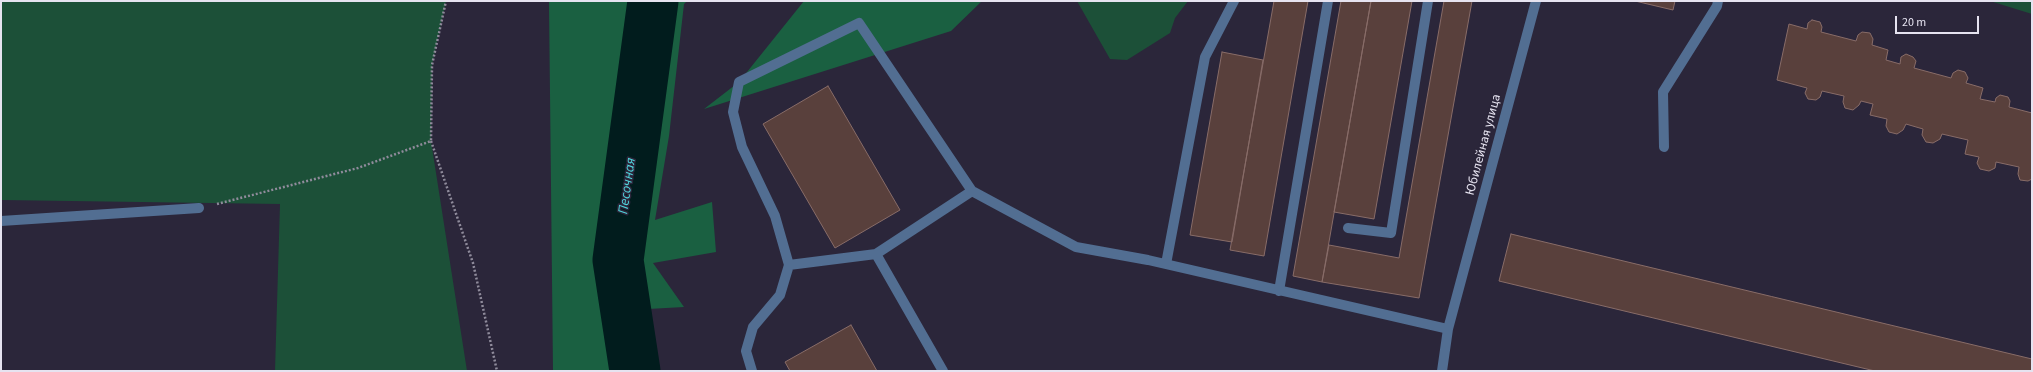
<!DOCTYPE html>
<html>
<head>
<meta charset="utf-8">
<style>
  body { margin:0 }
  #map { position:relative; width:2033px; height:372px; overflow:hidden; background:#2b263a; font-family:"Source Sans 3",sans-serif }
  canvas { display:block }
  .frame { position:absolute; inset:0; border:2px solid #e6e3f0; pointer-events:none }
  .scale { position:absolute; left:1895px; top:16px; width:84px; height:18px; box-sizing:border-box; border:2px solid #e6e3f0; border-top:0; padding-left:5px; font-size:12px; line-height:14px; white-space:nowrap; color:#e6e3f0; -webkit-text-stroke:3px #2b263a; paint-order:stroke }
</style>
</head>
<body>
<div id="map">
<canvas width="2033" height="372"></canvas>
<div class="frame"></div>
<div class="scale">20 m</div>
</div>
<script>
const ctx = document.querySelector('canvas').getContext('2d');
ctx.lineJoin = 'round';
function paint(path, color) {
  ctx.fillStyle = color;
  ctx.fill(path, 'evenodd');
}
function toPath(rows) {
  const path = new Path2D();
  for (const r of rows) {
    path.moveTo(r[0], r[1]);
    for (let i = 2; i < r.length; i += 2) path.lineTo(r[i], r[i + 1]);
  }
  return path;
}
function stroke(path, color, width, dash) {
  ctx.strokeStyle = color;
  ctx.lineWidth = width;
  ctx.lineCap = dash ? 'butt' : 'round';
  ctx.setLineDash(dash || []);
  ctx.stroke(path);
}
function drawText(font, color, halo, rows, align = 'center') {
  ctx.font = font + ' "Source Sans 3",sans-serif';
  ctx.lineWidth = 3;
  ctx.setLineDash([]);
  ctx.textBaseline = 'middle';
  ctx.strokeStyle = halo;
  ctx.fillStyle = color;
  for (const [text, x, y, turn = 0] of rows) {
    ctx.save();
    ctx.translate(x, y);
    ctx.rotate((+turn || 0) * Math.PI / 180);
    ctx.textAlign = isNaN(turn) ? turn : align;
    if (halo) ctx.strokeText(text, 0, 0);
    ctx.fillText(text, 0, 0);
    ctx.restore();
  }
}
paint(toPath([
  [1,1,446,1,432,65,431,141,467,371,275,371,280,204,1,200],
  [1077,1,1188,1,1175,18,1170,33,1127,60,1110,59],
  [1990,1,2032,1,2032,14]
]), '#1c5038');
paint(toPath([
  [549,1,687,1,684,4,669,136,655,220,712,202,716,252,653,263,684,307,612,311,621,371,553,371],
  [804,1,982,1,951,31,704,109,739,82]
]), '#1a6041');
stroke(toPath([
  [635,371,618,260,653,1]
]), '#011c1d', 51);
const building = toPath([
  [1274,1,1308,1,1264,256,1230,250,1274,1],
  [1341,1,1371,1,1322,282,1293,276,1341,1],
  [1371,1,1412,1,1374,219,1334,212,1371,1],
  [1444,1,1472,1,1419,298,1322,282,1329,245,1399,258,1444,1],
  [1635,1,1675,1,1673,10,1635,1],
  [1812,20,1820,22,1822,27,1821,32,1856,41,1858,35,1862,32,1870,33,1873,39,1872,45,1888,50,1886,60,1900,64,1901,57,1906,54,1913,57,1916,61,1914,68,1951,78,1953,73,1958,70,1965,72,1968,78,1966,83,1983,88,1980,99,1995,102,1996,98,2000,95,2008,97,2010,101,2009,107,2032,113,2032,179,2028,181,2020,180,2018,174,2019,167,1996,162,1995,168,1989,171,1980,169,1977,163,1979,157,1965,154,1968,140,1942,134,1940,139,1933,143,1926,142,1922,135,1923,129,1906,124,1903,130,1897,134,1889,132,1886,126,1887,119,1870,115,1873,104,1861,101,1859,105,1853,110,1845,108,1843,102,1844,96,1822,91,1820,97,1816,100,1808,99,1805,93,1807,88,1777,80,1789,24,1807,29,1808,23,1812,20],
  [1222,52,1263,60,1232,242,1190,235,1222,52],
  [828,86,900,210,835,248,763,124,828,86],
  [1511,234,2032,359,2032,371,1875,371,1499,281,1511,234],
  [851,325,877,371,790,371,785,362,851,325]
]);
paint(building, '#59403c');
stroke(building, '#886c68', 1);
stroke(toPath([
  [431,141,473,263,497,371],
  [217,204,358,168,431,141,432,65,446,1]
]), '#8f8b9b', 2.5, [2, 2]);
stroke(toPath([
  [1664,147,1663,92,1717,6,1718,1],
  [972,191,1076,247,1148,260,1448,329,1536,1],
  [1,221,199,208],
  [1348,228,1391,233,1428,1],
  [876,254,943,371],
  [1166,264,1205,57,1234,1],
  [1279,291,1328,1],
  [752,371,746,351,753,327,780,295,789,265,775,216,742,147,733,112,739,82,859,23,972,191,876,254,789,265],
  [1442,371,1448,329]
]), '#526e92', 10);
drawText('13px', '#e6e3f0', '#2b263a', [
  ["Юбилейная улица",1484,145,-75]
]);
drawText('italic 14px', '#50d7de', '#2b263a', [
  ["Песочная",628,186,-82]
]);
</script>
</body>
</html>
